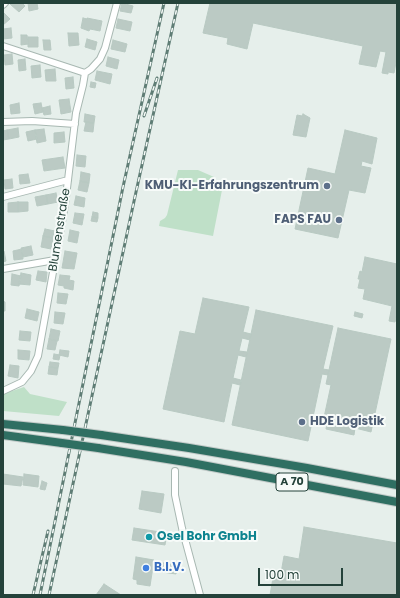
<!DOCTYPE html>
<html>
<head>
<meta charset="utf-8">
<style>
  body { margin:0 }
  #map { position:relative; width:400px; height:598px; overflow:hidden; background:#e6efeb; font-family:Poppins,sans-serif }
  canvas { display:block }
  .frame { position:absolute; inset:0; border:4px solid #24423a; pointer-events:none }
  .scale { position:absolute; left:258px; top:568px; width:85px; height:18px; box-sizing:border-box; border:2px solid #24423a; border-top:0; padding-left:5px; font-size:12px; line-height:14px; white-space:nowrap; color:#24423a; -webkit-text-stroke:3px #f7fbf9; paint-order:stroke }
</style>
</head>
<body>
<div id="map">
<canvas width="400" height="598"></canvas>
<div class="frame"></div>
<div class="scale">100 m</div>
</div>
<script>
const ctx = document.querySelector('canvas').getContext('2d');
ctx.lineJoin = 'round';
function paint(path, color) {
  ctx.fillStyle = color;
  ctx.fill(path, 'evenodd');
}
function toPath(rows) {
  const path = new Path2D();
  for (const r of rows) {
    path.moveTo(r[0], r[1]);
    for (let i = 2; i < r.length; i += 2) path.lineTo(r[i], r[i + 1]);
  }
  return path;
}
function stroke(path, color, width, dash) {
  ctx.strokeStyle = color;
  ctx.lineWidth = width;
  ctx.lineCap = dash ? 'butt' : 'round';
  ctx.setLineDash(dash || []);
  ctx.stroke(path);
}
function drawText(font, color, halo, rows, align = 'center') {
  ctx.font = font + ' Poppins,sans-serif';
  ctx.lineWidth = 4;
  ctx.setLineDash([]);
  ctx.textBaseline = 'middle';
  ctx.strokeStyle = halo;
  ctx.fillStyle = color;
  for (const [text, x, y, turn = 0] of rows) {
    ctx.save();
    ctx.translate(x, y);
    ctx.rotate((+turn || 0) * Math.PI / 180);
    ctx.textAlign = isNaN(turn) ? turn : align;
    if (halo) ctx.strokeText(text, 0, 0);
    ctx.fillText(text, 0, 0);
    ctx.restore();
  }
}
paint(toPath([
  [178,170,198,170,214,177,222,190,213,236,159,226,160,221,165,218,167,215],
  [24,387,30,394,67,402,59,416,3,411,3,394]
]), '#bfe0c8');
const building = toPath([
  [11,3,22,3,25,6,19,12,10,4,11,3],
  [28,3,37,3,38,9,29,11,28,3],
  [122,3,133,6,131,13,120,11,122,3],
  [210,3,397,3,397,57,394,73,388,72,388,74,382,73,386,52,380,51,376,67,359,64,363,46,253,23,247,49,227,44,228,38,203,33,210,3],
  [3,12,10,19,3,25,3,12],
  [83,18,87,19,87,18,102,21,100,31,90,29,89,31,81,28,83,18],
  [118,19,132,22,130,31,116,28,118,19],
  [11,28,12,38,3,39,3,29,11,28],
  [68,33,78,33,79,45,69,46,68,33],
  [21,35,27,35,28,44,21,45,21,35],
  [28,37,38,37,38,47,28,47,28,37],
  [87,39,97,42,95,50,85,47,87,39],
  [43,40,50,40,51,50,44,50,43,40],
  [113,40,127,44,125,52,111,49,113,40],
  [12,54,13,64,5,65,4,55,12,54],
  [108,57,119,60,117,69,106,66,108,57],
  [25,59,26,70,19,71,18,60,25,59],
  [40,65,41,77,32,78,31,66,40,65],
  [55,69,56,81,46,81,45,70,55,69],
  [97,71,112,74,110,84,95,80,97,71],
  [73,77,74,88,66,89,65,78,73,77],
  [91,82,96,83,95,88,90,87,91,82],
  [69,99,71,112,61,114,59,100,69,99],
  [19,103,20,113,11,114,10,105,19,103],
  [41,103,43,112,35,114,33,104,41,103],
  [50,106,51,114,44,115,42,108,50,106],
  [85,114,95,116,94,123,84,122,85,114],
  [303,114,310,118,306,137,293,135,297,115,302,116,303,114],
  [86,122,94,123,93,132,84,131,86,122],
  [18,128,19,137,9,139,7,130,18,128],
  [44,129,46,141,37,143,35,130,44,129],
  [7,130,9,139,3,140,3,131,7,130],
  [35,130,37,139,28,141,26,132,35,130],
  [345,130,377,138,372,164,362,161,361,166,371,168,365,193,349,190,338,238,295,229,308,168,335,174,345,130],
  [64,132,65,142,54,143,54,133,64,132],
  [77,155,86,156,85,167,76,166,77,155],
  [63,157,65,168,44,171,42,160,63,157],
  [81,172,90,174,89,183,80,181,81,172],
  [28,174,30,183,20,184,19,175,28,174],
  [12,179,13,188,5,189,4,180,12,179],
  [80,181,89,183,87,192,78,190,80,181],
  [56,193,58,202,48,204,46,195,56,193],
  [46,195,48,204,37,206,35,197,46,195],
  [76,196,85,198,84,207,74,205,76,196],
  [18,202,18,212,8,212,8,203,18,202],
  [18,202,28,202,28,211,18,212,18,202],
  [93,212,98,213,98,218,92,217,93,212],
  [75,213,84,214,82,225,73,223,75,213],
  [92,217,98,218,97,222,91,221,92,217],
  [45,229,55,231,53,238,43,236,45,229],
  [70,230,79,232,77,243,68,241,70,230],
  [43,236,53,238,51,249,41,247,43,236],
  [31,246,33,255,23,257,21,248,31,246],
  [22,249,23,259,14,260,13,251,22,249],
  [3,251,4,251,6,261,3,262,3,251],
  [65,251,77,253,74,269,62,268,65,251],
  [365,257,397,264,397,314,395,322,389,321,392,306,363,299,365,289,358,288,360,279,358,279,360,271,362,272,365,257],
  [38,271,47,272,46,282,36,280,38,271],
  [21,273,31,275,30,285,19,284,21,273],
  [12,274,21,276,19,286,11,285,12,274],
  [60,275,70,276,69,280,74,281,73,290,64,288,64,286,58,285,60,275],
  [58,293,68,294,66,304,57,303,58,293],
  [203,298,249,307,243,332,251,334,250,340,242,338,239,351,247,352,246,357,238,355,233,378,241,380,240,385,232,383,224,422,163,409,180,331,195,334,203,298],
  [3,301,5,302,5,311,3,311,3,301],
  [27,309,39,312,37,321,25,318,27,309],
  [256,310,333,326,323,369,329,370,328,375,322,374,308,441,232,425,256,310],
  [55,312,65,313,63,324,54,323,55,312],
  [355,312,363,314,362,318,354,316,355,312],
  [338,328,391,339,371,432,355,428,354,435,326,429,327,423,323,422,331,385,326,384,338,328],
  [51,329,60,331,58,341,49,339,51,329],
  [20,331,31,332,30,341,19,340,20,331],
  [49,339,57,341,55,350,47,349,49,339],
  [18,350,30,351,29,360,18,359,18,350],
  [60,350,69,351,68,357,59,355,60,350],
  [54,354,60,355,59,360,53,359,54,354],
  [50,362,59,363,58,368,49,367,50,362],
  [10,365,19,366,18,378,8,376,10,365],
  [49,367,58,368,57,375,48,374,49,367],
  [3,474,23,477,21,486,3,484,3,474],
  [24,474,39,476,38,487,23,485,24,474],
  [42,481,47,483,45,490,40,489,42,481],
  [142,491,164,494,161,513,139,509,142,491],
  [304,527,397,543,397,595,270,595,273,578,280,579,284,556,299,559,304,527],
  [134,528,167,533,165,545,132,540,134,528],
  [136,557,154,560,150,586,137,584,137,580,133,579,136,557],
  [163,563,177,565,176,574,162,572,163,563],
  [104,584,121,595,96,595,104,584]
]);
paint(building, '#bbcac4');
stroke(building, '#b8c9c2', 1);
const minor = toPath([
  [3,5,5,3],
  [3,46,85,73,91,69,100,59,105,48,117,3],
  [3,122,32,121,75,124],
  [3,197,68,180],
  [3,269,55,260],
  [3,391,22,382,31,371,38,356,65,205,76,113,83,85,85,73],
  [175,471,175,495,182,528,200,595]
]);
const highway = toPath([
  [3,424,63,430],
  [3,435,62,443],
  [101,435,189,448,307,468,397,485],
  [98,448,186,462,397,502]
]);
stroke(minor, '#a8b8b2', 8);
stroke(highway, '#c2cac8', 10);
stroke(minor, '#fff', 6);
stroke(highway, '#2f6f62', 8);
const rail = toPath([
  [144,116,157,78],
  [33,595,48,531],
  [40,595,123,187,164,3],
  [49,595,136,192,178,3]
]);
stroke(rail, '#5f7d75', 3);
stroke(rail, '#f7fbf9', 1.5, [4.5]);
const highwayBridge = toPath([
  [63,430,101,435],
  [62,443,98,448]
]);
stroke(highwayBridge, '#c2cac8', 10, []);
stroke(highwayBridge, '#2f6f62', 8);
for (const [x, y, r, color] of [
  [327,186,4,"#5c6f8a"],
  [339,220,4,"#5c6f8a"],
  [302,422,4,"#5c6f8a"],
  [149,537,4,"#0f9aa8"],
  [146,568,4,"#3f7fe0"]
]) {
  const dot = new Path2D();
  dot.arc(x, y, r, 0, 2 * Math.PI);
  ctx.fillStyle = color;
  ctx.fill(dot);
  stroke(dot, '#f7fbf9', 1.5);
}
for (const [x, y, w] of [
  [292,482,32]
]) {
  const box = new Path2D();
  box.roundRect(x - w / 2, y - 9, w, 18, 3);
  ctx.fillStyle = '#f7fbf9';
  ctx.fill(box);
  stroke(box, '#24423a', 1);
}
drawText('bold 11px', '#24423a', null, [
  ["A 70",292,482]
]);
drawText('bold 12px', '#4e5e75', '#f7fbf9', [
  ["KMU-KI-Erfahrungszentrum",319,186],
  ["FAPS FAU",331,220],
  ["HDE Logistik",310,422,"left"]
], 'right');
drawText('12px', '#24423a', '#f7fbf9', [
  ["Blumenstraße",60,230,-81]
]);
drawText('bold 12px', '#0d838f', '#f7fbf9', [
  ["Osel Bohr GmbH",157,537]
], 'left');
drawText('bold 12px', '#366cbe', '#f7fbf9', [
  ["B.I.V.",154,568]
], 'left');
</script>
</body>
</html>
